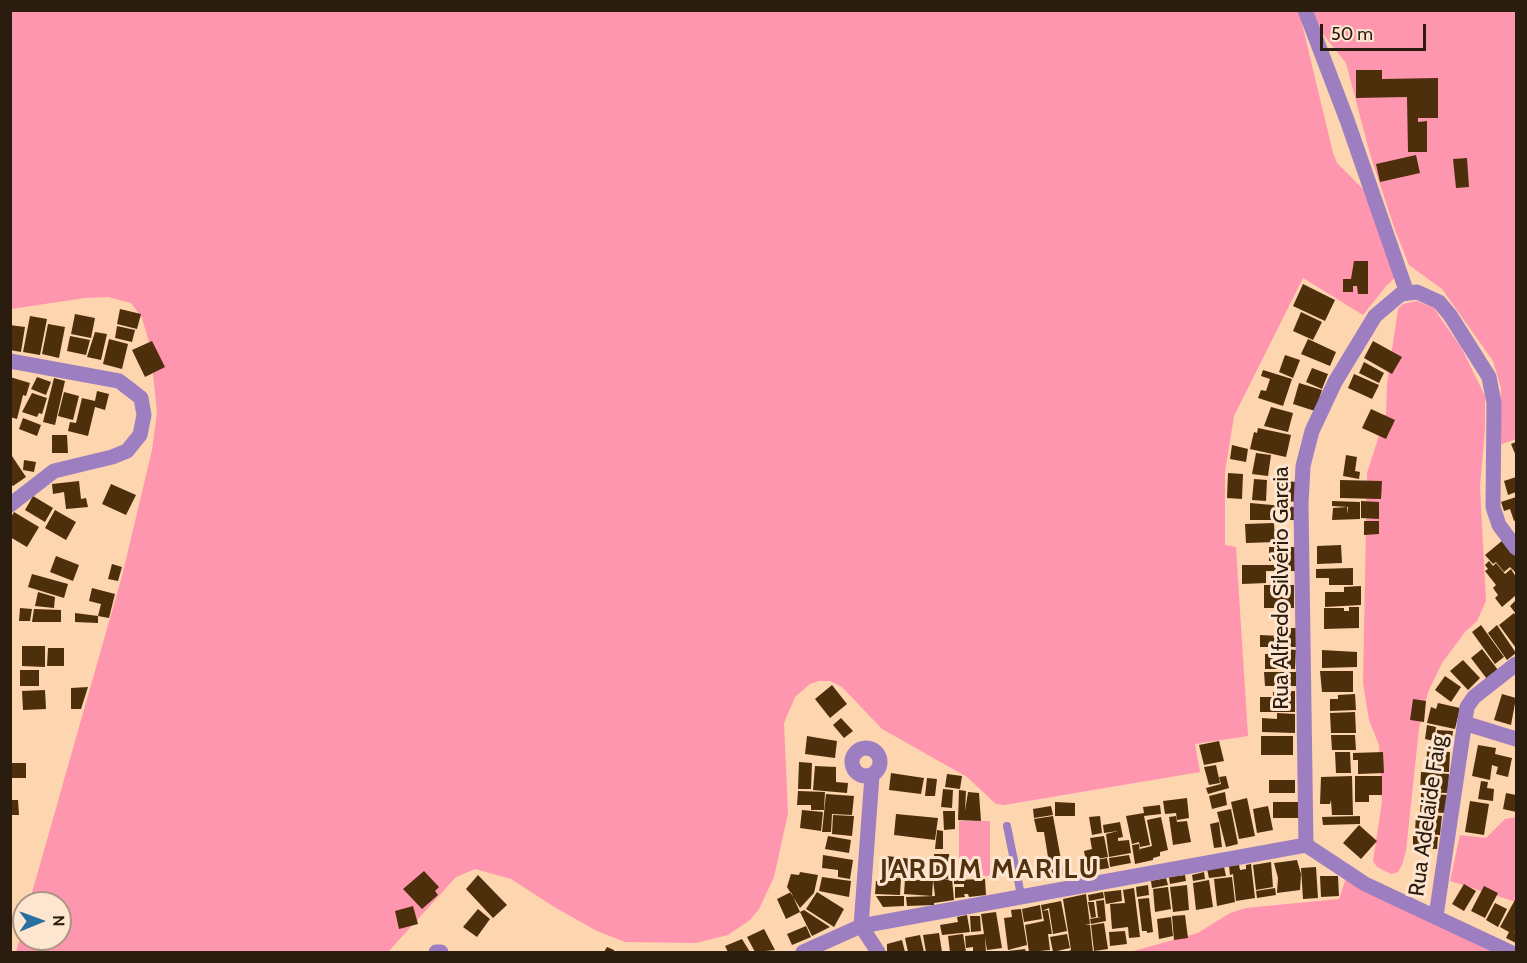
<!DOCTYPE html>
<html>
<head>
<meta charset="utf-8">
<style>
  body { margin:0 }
  #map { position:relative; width:1527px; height:963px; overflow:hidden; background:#fdd5af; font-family:Cabin,sans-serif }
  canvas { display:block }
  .frame { position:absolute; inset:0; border:12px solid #2a1c0e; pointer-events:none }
  .north { position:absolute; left:12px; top:891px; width:60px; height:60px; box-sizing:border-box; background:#fee5cf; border:2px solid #a99582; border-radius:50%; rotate:89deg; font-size:16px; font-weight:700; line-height:24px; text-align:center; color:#2a1c0e }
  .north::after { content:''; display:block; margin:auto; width:21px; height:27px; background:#286fa3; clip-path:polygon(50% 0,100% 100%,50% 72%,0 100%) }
  .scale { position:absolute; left:1320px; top:24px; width:106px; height:27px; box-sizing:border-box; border:3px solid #2a1c0e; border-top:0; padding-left:8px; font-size:18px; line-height:21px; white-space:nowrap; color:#2a1c0e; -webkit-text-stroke:4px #fee5cf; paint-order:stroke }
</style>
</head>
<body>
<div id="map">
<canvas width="1527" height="963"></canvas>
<div class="frame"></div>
<div class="north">N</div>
<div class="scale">50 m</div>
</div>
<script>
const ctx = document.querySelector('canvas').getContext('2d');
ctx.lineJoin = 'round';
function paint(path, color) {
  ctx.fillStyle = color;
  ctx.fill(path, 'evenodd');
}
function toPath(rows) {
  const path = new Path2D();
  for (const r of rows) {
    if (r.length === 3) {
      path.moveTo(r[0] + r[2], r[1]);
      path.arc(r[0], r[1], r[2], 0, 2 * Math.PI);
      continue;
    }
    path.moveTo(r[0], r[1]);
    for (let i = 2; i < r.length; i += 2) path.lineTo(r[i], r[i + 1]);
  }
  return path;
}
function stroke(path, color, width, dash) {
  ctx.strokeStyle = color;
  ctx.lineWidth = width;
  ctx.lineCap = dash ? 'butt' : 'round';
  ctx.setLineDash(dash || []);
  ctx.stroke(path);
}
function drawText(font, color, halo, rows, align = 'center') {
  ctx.font = font + ' Cabin,sans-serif';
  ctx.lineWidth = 6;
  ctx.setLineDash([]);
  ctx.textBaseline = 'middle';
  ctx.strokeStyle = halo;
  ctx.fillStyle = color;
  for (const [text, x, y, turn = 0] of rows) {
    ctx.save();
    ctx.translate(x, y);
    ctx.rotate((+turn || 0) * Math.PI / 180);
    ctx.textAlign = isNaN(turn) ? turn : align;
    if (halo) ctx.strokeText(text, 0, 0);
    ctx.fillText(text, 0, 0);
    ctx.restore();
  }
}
paint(toPath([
  [10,11,1299,11,1333,153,1337,163,1363,189,1398,275,1387,285,1363,315,1303,278,1234,416,1225,472,1225,545,1236,547,1248,736,1195,744,1200,772,1004,805,996,804,967,777,882,729,842,687,830,681,819,681,810,684,795,697,784,723,788,813,774,877,759,909,750,920,728,935,696,943,625,942,597,931,556,908,511,879,475,869,456,877,388,952,16,952,24,924,24,939,60,939,60,903,29,903,122,576,152,450,157,412,150,346,142,318,131,303,108,297,85,298,11,309],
  [1313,11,1516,11,1516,439,1499,445,1501,388,1493,361,1442,289,1409,265,1395,230,1370,154,1346,63,1322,33],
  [1417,301,1434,308,1439,316,1461,347,1485,396,1485,428,1480,487,1486,601,1477,621,1465,632,1442,663,1428,692,1419,728,1406,851,1402,865,1398,872,1391,874,1377,867,1373,861,1382,802,1379,745,1369,720,1363,683,1367,473,1386,414,1387,384,1398,309,1403,304],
  [1516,817,1516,902,1450,881,1460,835,1486,838,1505,819],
  [959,821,990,821,990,876,959,876],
  [1346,878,1492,952,1130,952,1198,933,1230,913,1246,908,1339,899]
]), '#ff96af');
paint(toPath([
  [1356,70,1382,70,1382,79,1438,78,1438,118,1418,118,1418,122,1427,121,1427,152,1408,152,1407,97,1356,98],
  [1416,155,1420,173,1380,182,1376,164],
  [1467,158,1469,187,1456,188,1453,159],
  [1354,261,1368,261,1368,294,1358,294,1357,286,1353,286,1353,292,1343,292,1343,279,1351,279],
  [1303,284,1335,300,1325,321,1293,306],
  [120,309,141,314,137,329,117,324],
  [1301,312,1322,322,1313,340,1293,331],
  [75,314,95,318,91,338,71,334],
  [30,316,47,319,40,355,23,352],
  [48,324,65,327,59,358,42,354],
  [10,325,25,327,21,352,10,350],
  [117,326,135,330,132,342,115,338],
  [95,332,107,334,101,360,87,357],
  [70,336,90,340,86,355,67,351],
  [109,339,128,344,122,369,103,364],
  [1308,339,1336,352,1330,366,1301,354],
  [152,341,165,367,145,377,132,350],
  [1373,341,1402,357,1392,374,1364,358],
  [1285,355,1300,360,1293,378,1279,372],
  [1364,362,1384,373,1379,383,1359,373],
  [1312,368,1328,374,1322,389,1306,382],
  [1263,370,1292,379,1283,406,1258,398,1261,390,1266,391,1270,379,1261,376],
  [1354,374,1379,385,1372,399,1348,388],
  [10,377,30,383,26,396,23,395,17,419,10,417],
  [37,377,51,382,46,395,31,389],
  [54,378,65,381,55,425,43,422],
  [1299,383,1322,390,1315,411,1293,404],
  [97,391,109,394,105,410,95,407,88,436,68,431,70,422,76,423,82,398,95,401],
  [64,392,79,396,73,420,58,416],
  [32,393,47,398,42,414,39,413,37,417,22,412],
  [1271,407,1293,413,1288,432,1264,426],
  [1371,409,1395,420,1386,439,1362,428],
  [23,418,41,425,37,436,19,429],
  [1258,428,1291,435,1286,457,1250,449,1254,432,1257,433],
  [52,435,67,435,68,453,52,453],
  [1516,442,1516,456,1511,444],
  [1232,445,1248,449,1246,462,1230,459],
  [1256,453,1271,455,1268,476,1252,474],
  [1346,455,1357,457,1355,471,1360,472,1359,479,1343,476],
  [12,456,26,477,13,486,10,483],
  [24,460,36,462,34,472,23,470],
  [1228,473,1243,474,1242,499,1227,498],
  [1516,477,1516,492,1508,495,1504,481],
  [1254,479,1267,480,1266,501,1252,500],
  [1340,480,1382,481,1381,499,1340,498],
  [79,481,81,499,86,498,88,507,66,509,64,492,53,494,52,484],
  [1281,481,1298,482,1296,502,1279,500],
  [111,484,136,495,126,515,102,504],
  [33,496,53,508,45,522,25,510],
  [1516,497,1516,520,1514,521,1510,509,1504,511,1501,502],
  [1332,501,1360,502,1360,519,1332,520,1333,508,1347,507,1347,514,1348,507,1332,506],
  [1361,501,1379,502,1379,519,1361,518],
  [1250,503,1294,507,1294,520,1250,520],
  [55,510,76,522,66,540,45,528],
  [14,512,39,527,27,547,10,537,10,519],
  [1364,521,1379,521,1379,534,1364,535],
  [1274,523,1275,542,1246,543,1245,524],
  [1503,540,1516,556,1515,572,1510,567,1504,572,1496,562,1493,564,1485,555],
  [1341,545,1342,563,1317,564,1317,546],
  [1269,547,1296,547,1297,571,1266,571,1266,583,1242,584,1242,565,1287,565,1287,561,1269,561],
  [56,556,79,565,73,581,50,572],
  [1489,561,1493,566,1496,563,1505,574,1511,569,1516,577,1516,595,1502,607,1495,598,1498,595,1493,588,1496,585,1485,571,1488,569,1485,565],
  [112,564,122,567,118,581,108,579],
  [1353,568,1353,585,1329,585,1329,578,1316,578,1316,569],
  [32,574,68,584,64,598,28,587],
  [1264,585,1294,585,1294,608,1264,608],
  [1361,586,1361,605,1325,607,1325,592,1344,592,1344,587],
  [92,588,115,594,109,618,98,616,101,604,89,601],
  [38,592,55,597,54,608,35,606],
  [1516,600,1516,614,1510,606],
  [1349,607,1359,607,1359,628,1324,629,1324,608,1344,608,1344,611,1349,611],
  [20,608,32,609,30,621,19,621],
  [34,609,61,610,61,622,32,622],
  [75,613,98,616,98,623,75,622],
  [1514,613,1516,616,1516,648,1499,625],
  [1481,625,1504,657,1495,664,1472,632],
  [1497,625,1516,653,1507,660,1488,633],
  [1280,628,1296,628,1296,647,1260,647,1260,635,1280,636],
  [22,646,45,646,45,667,22,666],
  [48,648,64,648,64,666,47,666],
  [1285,649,1296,650,1295,669,1265,669,1265,654,1284,654],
  [1482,649,1498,670,1487,679,1471,658],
  [1322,650,1357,652,1357,667,1322,668],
  [1463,660,1480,678,1468,690,1450,671],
  [20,670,39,670,39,686,20,686],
  [1320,671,1353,671,1353,692,1322,692],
  [1264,672,1296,672,1296,686,1265,686],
  [1445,676,1461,687,1451,702,1435,690],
  [832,685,847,704,830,718,815,699],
  [88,687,81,709,71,709,71,688],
  [45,690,46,709,23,710,22,691],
  [1295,691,1295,712,1260,712,1260,697,1273,697,1273,692],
  [1355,694,1356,710,1330,711,1330,699,1338,699,1338,695],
  [1502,694,1516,698,1511,725,1494,720],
  [1413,699,1426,701,1424,722,1410,720],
  [1438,703,1460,708,1455,729,1427,723,1431,707,1436,709],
  [1355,712,1356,733,1331,733,1330,713],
  [1277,713,1295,714,1295,733,1262,732,1262,718,1277,719],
  [841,718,853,731,844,738,833,725],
  [1427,725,1436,727,1434,741,1425,739],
  [1437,730,1453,731,1451,745,1436,744],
  [1331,735,1355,735,1356,750,1332,750],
  [807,736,837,741,835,758,805,754],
  [1261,736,1293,736,1293,755,1261,755],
  [1219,741,1224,761,1204,765,1199,745],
  [1478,745,1496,748,1495,754,1512,758,1508,777,1496,774,1498,767,1492,765,1490,780,1472,776],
  [1427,751,1450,752,1449,772,1426,771],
  [1335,752,1350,752,1351,773,1336,773],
  [1383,752,1384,773,1358,774,1358,760,1353,760,1353,753],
  [799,762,812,763,811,789,798,789],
  [10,763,26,763,26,778,11,778],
  [1216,765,1220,783,1209,785,1204,767],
  [815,766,836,767,836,782,848,783,847,793,813,790],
  [1421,772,1449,774,1448,793,1420,792],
  [891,773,924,778,921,794,889,790],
  [947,774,962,776,960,789,945,787],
  [1226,776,1229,788,1208,794,1206,788,1221,784,1219,777],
  [1352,776,1353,815,1332,815,1331,800,1330,804,1320,804,1321,777],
  [1355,776,1382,776,1382,795,1369,795,1369,802,1355,802],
  [927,778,937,779,935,796,925,796],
  [1269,780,1295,780,1295,793,1269,793],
  [1481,781,1488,782,1487,788,1494,789,1493,801,1478,799],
  [943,789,953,790,952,808,941,807],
  [959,790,966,791,965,811,968,792,979,793,981,821,958,820],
  [798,791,825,792,824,810,811,810,811,805,797,805],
  [1225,792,1227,805,1212,809,1209,796],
  [1421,793,1447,795,1446,813,1420,812],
  [1506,793,1516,795,1516,812,1503,809],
  [826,794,854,796,852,815,832,814,831,832,822,832],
  [1187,798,1189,818,1177,820,1176,813,1165,814,1163,801],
  [1247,798,1255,836,1239,839,1231,802],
  [10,800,18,800,19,815,10,815],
  [1470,801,1489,804,1484,835,1465,832],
  [1055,802,1075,803,1075,816,1055,816],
  [1273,802,1302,802,1302,818,1273,818],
  [1160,805,1161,814,1144,816,1150,845,1140,847,1139,842,1132,844,1126,816,1144,813,1143,807],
  [1051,806,1053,815,1034,818,1033,809],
  [1268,806,1273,830,1257,833,1253,809],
  [1231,809,1238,844,1226,847,1217,812],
  [802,810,823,812,821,831,800,828],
  [943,811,955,811,955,829,944,830],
  [896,814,938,818,935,840,894,835],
  [1416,814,1442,816,1440,835,1415,833],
  [833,815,854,816,852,836,832,834],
  [1053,816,1062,865,1050,867,1063,866,1065,875,1046,879,1042,858,1048,857,1044,832,1037,832,1034,819],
  [1100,816,1102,833,1092,835,1089,817],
  [1176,816,1177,822,1187,821,1191,842,1173,845,1169,817],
  [1360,816,1360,824,1323,825,1322,817],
  [1161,817,1168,850,1160,852,1160,856,1153,858,1153,860,1135,864,1132,845,1139,844,1140,852,1140,849,1152,846,1147,820],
  [1120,822,1123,837,1118,838,1118,841,1129,840,1131,853,1109,857,1106,834,1118,831,1104,833,1103,825],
  [1219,822,1222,847,1214,848,1210,824],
  [1359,825,1377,841,1361,859,1343,843],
  [937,830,943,831,943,849,935,849],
  [828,836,851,840,849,853,825,849],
  [1104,836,1108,857,1091,860,1095,860,1096,870,1088,871,1084,851,1092,849,1090,838],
  [1413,836,1438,837,1437,849,1413,848],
  [934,854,949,854,951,878,944,880,952,879,954,900,934,903,934,905,907,906,906,897,935,896,932,871,935,871],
  [823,855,853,860,850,879,838,877,838,870,822,868],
  [1129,855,1131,863,1110,867,1109,858],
  [887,856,920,860,917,878,885,875],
  [1107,858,1109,868,1097,870,1096,860],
  [1297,860,1301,874,1300,890,1277,893,1278,878,1274,863],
  [1271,862,1273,887,1256,890,1253,865],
  [1251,864,1255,898,1236,901,1233,874,1230,875,1229,866,1239,865,1240,870,1246,869,1246,865],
  [1224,867,1226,876,1209,878,1207,869],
  [1316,867,1318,898,1303,899,1301,868],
  [424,871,439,887,435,891,438,895,422,909,403,889],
  [800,872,818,875,814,893,800,908,787,887,791,874,799,875],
  [1204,872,1205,879,1193,881,1192,875],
  [478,875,507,905,493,918,466,889],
  [1185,875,1186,881,1170,884,1169,877],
  [1320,876,1338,876,1339,896,1321,897],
  [822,877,851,881,849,897,819,891],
  [882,877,901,878,900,895,875,894,876,881,882,881],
  [1232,877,1235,902,1217,906,1214,879],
  [1166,878,1168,885,1152,888,1151,881],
  [905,879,933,881,932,896,904,894],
  [985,879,986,895,969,897,968,894,964,894,965,897,955,898,955,887,964,887,964,884,954,884,954,880],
  [1209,880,1213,907,1196,910,1193,883],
  [1464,884,1476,891,1464,911,1452,904],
  [1148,885,1149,895,1137,897,1136,887],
  [1187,885,1189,910,1173,912,1170,887],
  [1484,886,1498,893,1485,918,1471,911],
  [1168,887,1171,909,1155,912,1153,889],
  [1134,888,1140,937,1129,938,1128,927,1112,929,1110,904,1125,903,1123,890],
  [1275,888,1276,895,1257,898,1256,891],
  [1121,890,1122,901,1106,904,1104,892],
  [791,892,800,912,786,919,777,899],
  [817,892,844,909,834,927,806,909],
  [1103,892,1104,898,1089,901,1088,895],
  [1086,894,1090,924,1085,925,1090,925,1093,952,1066,952,1071,950,1063,899],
  [876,896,904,896,904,906,883,907],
  [1149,898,1153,932,1147,933,1147,931,1142,931,1138,899],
  [1516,898,1516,929,1513,935,1516,930,1516,943,1506,938,1509,932,1500,927],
  [1104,900,1106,921,1091,924,1090,919,1101,917,1098,917,1096,901],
  [1061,901,1067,931,1053,934,1049,908,1042,911,1041,905],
  [1088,902,1094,902,1096,917,1091,918],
  [1495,903,1507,909,1498,927,1486,920],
  [1040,905,1042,919,1024,922,1022,909],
  [413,906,418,924,399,929,395,911],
  [478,909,490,919,477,937,463,927],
  [1021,909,1027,945,1008,950,1004,918,1012,917,1011,910],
  [804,910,830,927,812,936,800,912],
  [1048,910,1052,934,1048,934,1050,950,1029,952,1025,925,1044,921,1042,911],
  [996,912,1002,948,987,950,985,937,986,952,973,952,973,947,966,948,965,936,984,934,981,914],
  [967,915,970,932,942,935,940,925,958,922,957,917],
  [1185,915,1188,938,1174,940,1172,916],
  [970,916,980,916,981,931,971,932],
  [1171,917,1173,936,1159,939,1157,919],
  [1104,923,1108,949,1094,951,1091,925],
  [806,926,811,937,792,945,787,934],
  [764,929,775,950,755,952,747,937],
  [1125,931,1127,944,1110,946,1109,932],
  [939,933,942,952,926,952,923,935],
  [963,934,966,952,950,952,948,936],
  [1067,934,1070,948,1053,952,1050,937],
  [920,935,924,952,908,952,905,938],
  [742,939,750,952,728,952,725,946],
  [902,940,905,952,887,952,887,944],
  [607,947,614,950,614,952,604,952],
  [1025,949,1026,952,1008,952,1008,951]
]), '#4e2f0b');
stroke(toPath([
  [1007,826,1021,895]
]), '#9d7ec0', 8);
stroke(toPath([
  [1305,10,1347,120,1407,293],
  [10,361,119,381,141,398,144,415,140,435,127,451,112,457,54,471,10,505],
  [1464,723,1516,739],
  [866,762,14],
  [1306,845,1301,504,1303,466,1312,431,1335,382,1375,316,1401,294,1417,292,1439,302,1450,315,1489,377,1494,403,1493,507,1499,525,1516,548],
  [1436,916,1467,707,1474,697,1516,664],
  [861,926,872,776],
  [861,926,878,952],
  [436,952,441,952],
  [803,952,861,926,1306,845,1365,884,1510,952]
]), '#9d7ec0', 15);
drawText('22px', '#2a1c0e', '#fee5cf', [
  ["Rua Alfredo Silvério Garcia",1282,588,-90],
  ["Rua Adelaide Faig",1428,816,-82]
]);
ctx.letterSpacing = '1.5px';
drawText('bold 28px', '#52320f', '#fee5cf', [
  ["JARDIM MARILU",990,870]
]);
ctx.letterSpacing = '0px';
</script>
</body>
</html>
